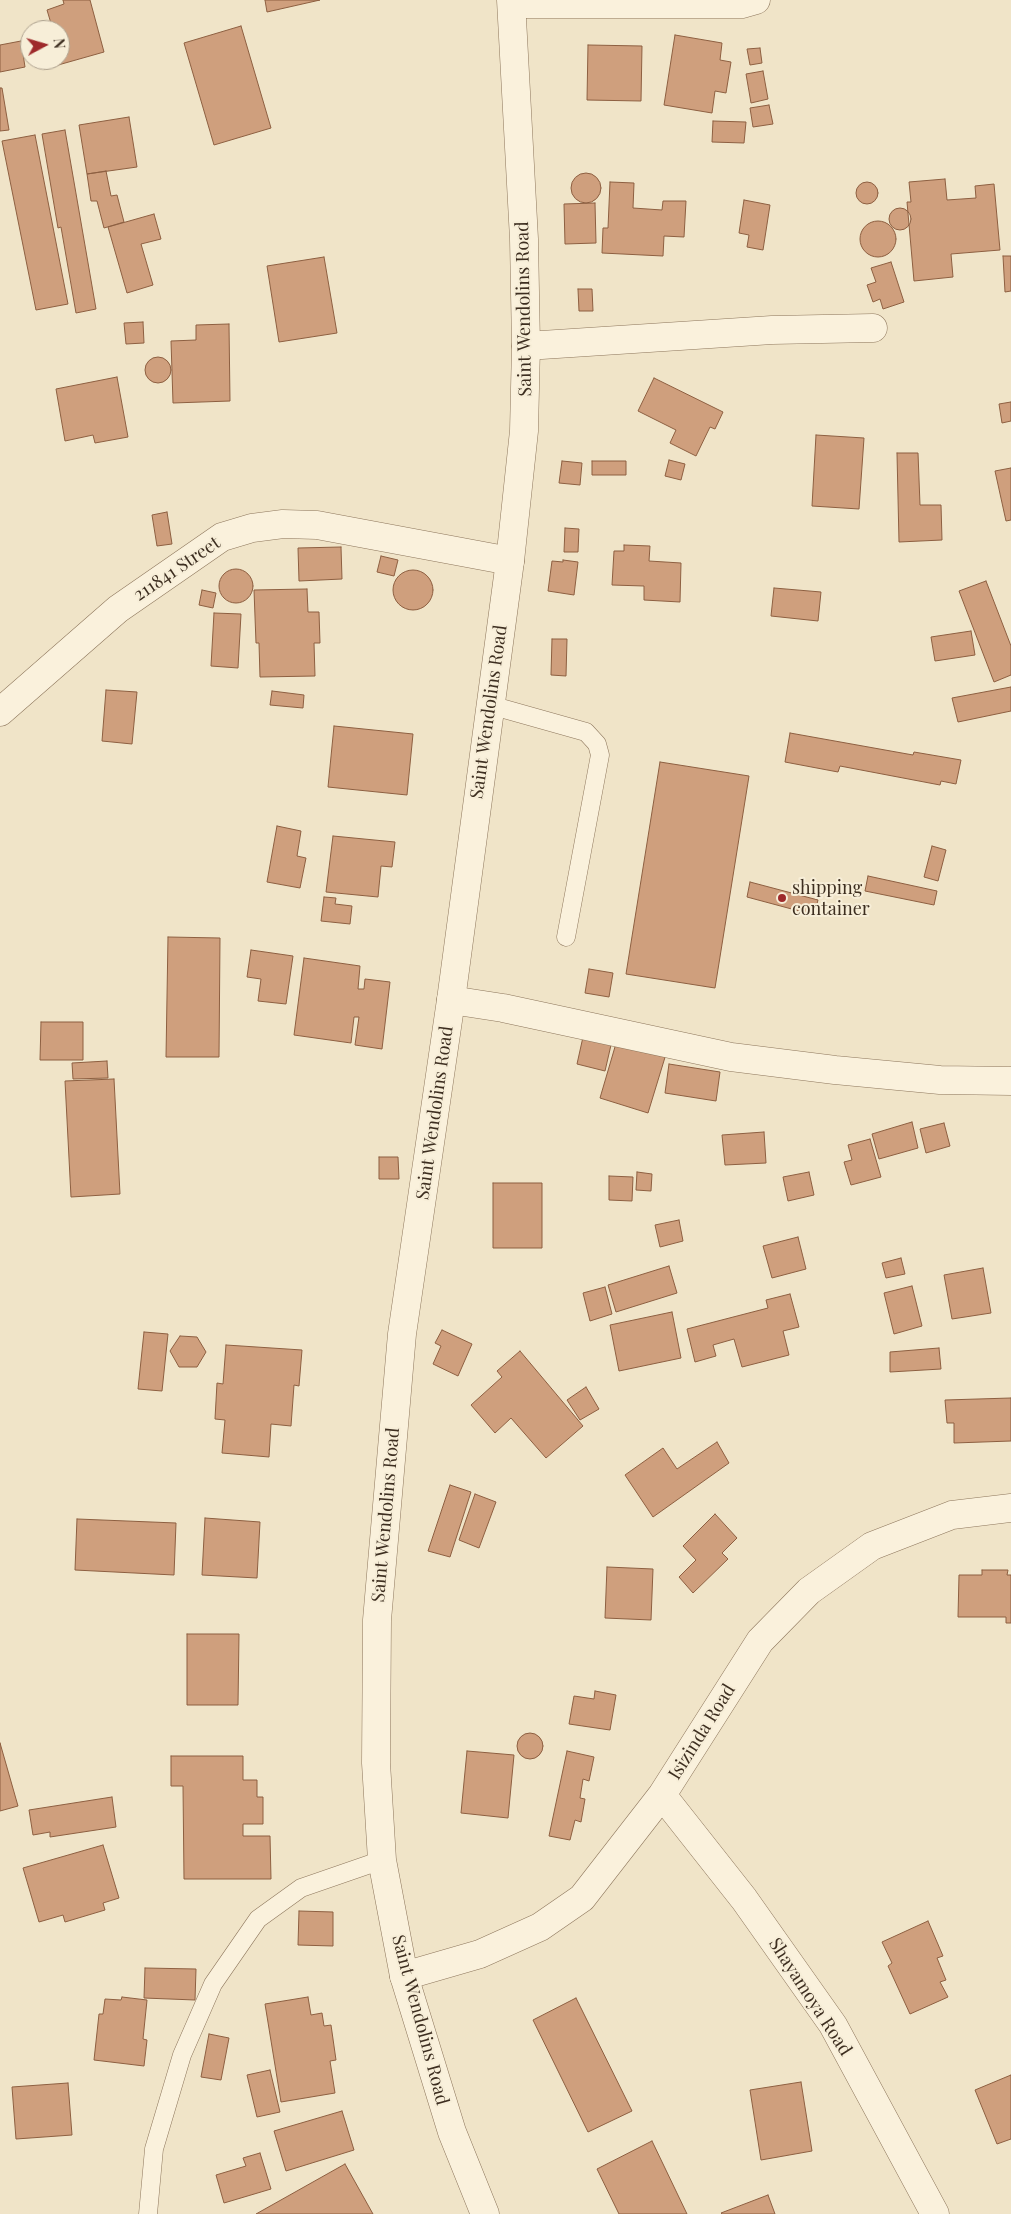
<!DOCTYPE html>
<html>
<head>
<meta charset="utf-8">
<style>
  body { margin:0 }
  #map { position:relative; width:1011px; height:2214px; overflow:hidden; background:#f0e4c8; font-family:"Playfair Display",serif }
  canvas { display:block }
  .north { position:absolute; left:20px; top:20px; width:50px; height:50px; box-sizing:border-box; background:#f7eed8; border:1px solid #ada18e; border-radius:50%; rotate:84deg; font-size:14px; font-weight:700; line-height:20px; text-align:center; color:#3d2e20 }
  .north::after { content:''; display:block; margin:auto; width:18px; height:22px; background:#9e2a2b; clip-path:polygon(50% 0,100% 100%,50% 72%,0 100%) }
</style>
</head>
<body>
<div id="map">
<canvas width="1011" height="2214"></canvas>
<div class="north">N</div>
</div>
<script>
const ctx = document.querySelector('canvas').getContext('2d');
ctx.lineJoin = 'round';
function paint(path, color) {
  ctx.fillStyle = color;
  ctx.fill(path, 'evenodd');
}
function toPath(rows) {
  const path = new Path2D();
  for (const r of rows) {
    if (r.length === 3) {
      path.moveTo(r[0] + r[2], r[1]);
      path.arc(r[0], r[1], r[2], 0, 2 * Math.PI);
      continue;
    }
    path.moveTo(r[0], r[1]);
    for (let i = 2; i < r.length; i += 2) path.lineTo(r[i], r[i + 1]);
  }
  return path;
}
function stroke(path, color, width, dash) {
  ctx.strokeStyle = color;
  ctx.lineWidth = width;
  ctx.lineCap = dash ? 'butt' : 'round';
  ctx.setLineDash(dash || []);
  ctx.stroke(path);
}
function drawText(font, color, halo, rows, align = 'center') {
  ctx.font = font + ' "Playfair Display",serif';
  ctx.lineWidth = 4;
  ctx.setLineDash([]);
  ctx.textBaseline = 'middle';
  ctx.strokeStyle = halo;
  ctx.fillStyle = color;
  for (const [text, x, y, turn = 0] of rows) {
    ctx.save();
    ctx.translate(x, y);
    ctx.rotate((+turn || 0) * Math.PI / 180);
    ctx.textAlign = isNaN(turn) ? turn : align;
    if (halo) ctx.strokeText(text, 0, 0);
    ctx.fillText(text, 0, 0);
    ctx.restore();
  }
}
const building = toPath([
  [63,0,90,0,104,52,44,69,42,60,60,60,60,30,53,30,47,10,64,4,63,0],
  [265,0,320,0,267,12,265,0],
  [241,26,271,128,214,145,184,43,241,26],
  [675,35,722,43,720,60,731,62,726,93,715,91,712,113,664,105,675,35],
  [21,41,25,67,0,72,0,45,21,41],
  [588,45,642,46,641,101,587,100,588,45],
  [760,48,762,63,750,65,747,49,760,48],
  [763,71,768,99,751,103,746,74,763,71],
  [0,88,2,88,9,130,0,131,0,88],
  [769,105,773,124,753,127,750,108,769,105],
  [129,117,137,167,87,174,79,125,129,117],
  [713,121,746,122,744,143,712,142,713,121],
  [65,130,96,309,76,313,61,227,58,228,42,134,65,130],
  [35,135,68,304,36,310,2,141,35,135],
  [106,171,111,196,117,195,124,222,104,228,97,201,91,201,87,174,106,171],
  [586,188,15],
  [945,179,947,200,976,198,975,186,994,184,1000,250,951,254,953,277,914,281,907,202,911,202,909,182,945,179],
  [610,182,634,183,633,208,662,210,663,201,686,201,684,237,664,236,663,256,602,253,603,228,608,228,610,182],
  [867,193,11],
  [744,200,770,205,763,250,747,247,749,235,739,233,744,200],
  [595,203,596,243,565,244,564,204,595,203],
  [900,219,11],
  [154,214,161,239,141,244,153,285,127,293,108,227,154,214],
  [878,239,18],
  [1003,256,1011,256,1011,291,1005,292,1003,256],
  [324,257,337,333,279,342,267,266,324,257],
  [891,262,904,302,883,309,880,299,873,302,867,285,876,282,871,268,891,262],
  [578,289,592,289,593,311,579,311,578,289],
  [143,322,144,343,126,344,124,323,143,322],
  [229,324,230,401,173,403,171,341,196,340,196,325,229,324],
  [158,370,13],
  [117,377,128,437,95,443,93,435,65,441,56,389,117,377],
  [654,378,723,412,715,429,710,427,696,456,670,443,676,430,638,411,654,378],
  [1011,402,1011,421,1002,423,999,404,1011,402],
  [816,435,864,438,859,509,812,506,816,435],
  [897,453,918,453,920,505,941,505,942,540,899,542,897,453],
  [669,460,685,464,681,480,665,476,669,460],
  [562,461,582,463,580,485,559,483,562,461],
  [592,461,626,461,626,475,592,475,592,461],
  [1011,468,1011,520,1006,521,995,471,1011,468],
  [167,512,172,544,157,546,152,515,167,512],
  [565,528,579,529,578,552,564,552,565,528],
  [624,545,650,546,649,561,681,563,680,602,644,600,644,586,612,585,614,551,624,551,624,545],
  [341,547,342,579,299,581,298,548,341,547],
  [381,556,398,560,394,576,377,572,381,556],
  [563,560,578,562,574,595,548,591,552,561,563,562,563,560],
  [236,586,17],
  [413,590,20],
  [986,581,1011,646,1011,675,994,682,959,591,986,581],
  [774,588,821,592,818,621,771,616,774,588],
  [307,589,308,612,319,612,320,643,314,643,315,676,260,677,259,643,256,643,254,590,307,589],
  [202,590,216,593,213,608,199,605,202,590],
  [214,613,241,614,238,668,211,666,214,613],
  [971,631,975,655,935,661,931,637,971,631],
  [552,639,567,639,566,676,551,675,552,639],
  [1011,687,1011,711,958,722,952,698,1011,687],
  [106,690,137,692,132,744,102,741,106,690],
  [272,691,304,695,303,708,270,705,272,691],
  [334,726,413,734,407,795,328,787,334,726],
  [790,733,913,755,914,752,961,760,956,784,941,781,940,785,840,766,838,772,785,762,790,733],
  [660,762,749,776,715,988,626,974,660,762],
  [277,826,301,831,297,856,306,858,300,888,267,882,277,826],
  [333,836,395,842,392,867,381,866,378,897,326,892,333,836],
  [932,846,946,850,938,881,924,877,932,846],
  [868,876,937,891,934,905,865,891,868,876],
  [750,882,818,900,814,915,747,897,750,882],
  [324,897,336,898,335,904,352,906,350,924,321,921,324,897],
  [168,937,220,938,219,1057,166,1057,168,937],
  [251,950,293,956,286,1004,258,1001,261,979,247,977,251,950],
  [304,958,360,966,358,989,364,989,365,979,390,982,382,1049,355,1045,359,1017,354,1017,351,1043,294,1035,304,958],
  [589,969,613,973,609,997,585,993,589,969],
  [41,1022,83,1022,83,1060,40,1060,41,1022],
  [583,1037,611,1045,605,1071,577,1064,583,1037],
  [617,1040,666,1054,648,1113,600,1098,617,1040],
  [107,1061,108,1078,73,1079,72,1063,107,1061],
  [669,1064,720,1072,716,1101,665,1093,669,1064],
  [114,1079,120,1194,71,1197,65,1081,114,1079],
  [912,1122,918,1148,879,1159,872,1134,912,1122],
  [944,1123,950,1146,926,1153,920,1129,944,1123],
  [764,1132,766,1163,725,1165,722,1135,764,1132],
  [870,1139,881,1177,851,1185,844,1162,852,1160,848,1145,870,1139],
  [379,1157,398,1157,399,1179,379,1179,379,1157],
  [637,1172,652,1174,651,1191,636,1190,637,1172],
  [809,1172,814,1195,788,1201,783,1177,809,1172],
  [609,1176,633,1177,632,1201,609,1200,609,1176],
  [493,1183,542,1183,542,1248,493,1248,493,1183],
  [679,1220,683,1241,660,1247,655,1225,679,1220],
  [798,1237,806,1269,772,1278,763,1246,798,1237],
  [901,1258,905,1274,886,1278,882,1263,901,1258],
  [669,1266,677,1293,616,1312,608,1285,669,1266],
  [983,1268,991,1313,952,1319,944,1275,983,1268],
  [912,1286,922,1326,894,1334,884,1293,912,1286],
  [605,1287,612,1314,590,1321,583,1293,605,1287],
  [790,1294,799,1327,783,1331,789,1355,742,1367,734,1339,713,1345,716,1356,695,1362,687,1329,768,1308,766,1300,790,1294],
  [672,1312,681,1358,619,1371,610,1325,672,1312],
  [442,1330,472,1344,458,1376,433,1364,441,1346,435,1343,442,1330],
  [144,1332,168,1334,162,1391,138,1389,144,1332],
  [180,1336,197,1337,206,1352,197,1367,179,1367,170,1351,180,1336],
  [226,1345,302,1350,299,1386,294,1385,291,1426,271,1424,269,1457,222,1453,225,1420,215,1419,217,1383,223,1384,226,1345],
  [939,1348,941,1369,890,1372,890,1352,939,1348],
  [520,1351,583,1426,546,1458,511,1418,495,1433,471,1405,502,1377,497,1371,520,1351],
  [586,1387,599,1409,580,1420,567,1400,586,1387],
  [1011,1398,1011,1441,954,1443,954,1423,947,1423,945,1400,1011,1398],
  [717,1442,729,1463,653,1517,625,1475,663,1448,677,1469,717,1442],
  [450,1485,471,1492,450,1557,428,1551,450,1485],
  [475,1494,496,1502,479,1548,459,1540,475,1494],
  [715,1514,737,1538,722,1553,728,1559,693,1593,679,1577,696,1560,683,1546,715,1514],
  [205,1518,260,1522,257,1578,202,1575,205,1518],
  [77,1519,176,1523,174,1575,75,1570,77,1519],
  [607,1567,653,1569,651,1620,605,1618,607,1567],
  [982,1570,1008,1570,1007,1575,1011,1575,1011,1623,1006,1623,1006,1617,958,1617,959,1575,982,1575,982,1570],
  [187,1634,239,1634,238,1705,187,1705,187,1634],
  [595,1691,616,1695,610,1730,569,1724,574,1696,594,1699,595,1691],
  [530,1746,13],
  [0,1743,18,1806,0,1811,0,1743],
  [467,1751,514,1755,508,1818,461,1813,467,1751],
  [567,1751,594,1757,589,1781,583,1779,580,1798,585,1799,581,1822,575,1820,570,1840,549,1836,567,1751],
  [171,1756,243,1756,243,1780,257,1780,257,1797,263,1797,263,1824,243,1824,243,1836,270,1836,271,1879,184,1879,183,1786,171,1786,171,1756],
  [112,1797,116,1827,50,1837,50,1832,33,1835,29,1810,112,1797],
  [103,1845,119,1898,103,1903,105,1910,65,1922,63,1915,39,1922,23,1868,103,1845],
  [299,1911,333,1912,333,1946,298,1945,299,1911],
  [928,1921,943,1956,937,1958,946,1980,940,1982,948,1997,910,2014,888,1966,892,1963,882,1942,928,1921],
  [145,1968,196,1969,195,2000,144,1998,145,1968],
  [122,1997,147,2000,143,2039,147,2040,144,2066,94,2060,99,2014,103,2014,105,1999,121,2000,122,1997],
  [308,1997,311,2015,322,2013,324,2026,331,2025,336,2060,330,2061,335,2093,281,2102,265,2004,308,1997],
  [576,1998,632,2111,588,2132,533,2020,576,1998],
  [209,2034,229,2038,221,2080,201,2077,209,2034],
  [270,2070,280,2112,257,2117,247,2075,270,2070],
  [1011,2075,1011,2139,997,2144,975,2090,1011,2075],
  [801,2082,812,2151,761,2160,750,2090,801,2082],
  [68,2083,72,2135,16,2139,12,2087,68,2083],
  [342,2111,354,2150,286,2171,274,2131,342,2111],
  [652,2141,687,2214,619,2214,597,2169,652,2141],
  [260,2153,271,2189,224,2203,216,2175,246,2166,243,2158,260,2153],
  [345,2164,373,2214,256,2214,345,2164],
  [768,2195,775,2214,722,2214,721,2213,768,2195]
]);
paint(building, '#cf9f7d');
stroke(building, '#8d5f41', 1);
const service = toPath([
  [490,705,586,732,597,744,600,755,566,937],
  [148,2214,154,2149,182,2055,213,1984,258,1919,301,1888,382,1860]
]);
const minor = toPath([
  [512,4,742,4,756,0],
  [526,346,772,330,873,328],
  [0,712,118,609,222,537,252,528,283,524,317,525,510,561],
  [451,1000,503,1008,731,1057,835,1070,940,1080,1011,1081],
  [662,1795,744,1899,833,2025,935,2214],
  [404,1976,480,1954,540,1927,582,1898,662,1795,760,1641,809,1591,872,1546,952,1515,1011,1508]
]);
const tertiary = toPath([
  [485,2214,452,2132,404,1976,382,1860,376,1763,377,1620,402,1334,451,1000,510,561,524,431,526,346,524,239,511,0]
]);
stroke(service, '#8d765c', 19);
stroke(minor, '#8d765c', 29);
stroke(tertiary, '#8d765c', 29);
stroke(service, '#faf1dc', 18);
stroke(minor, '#faf1dc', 28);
stroke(tertiary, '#faf1dc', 28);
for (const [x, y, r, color] of [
  [782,898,5,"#9e2a2b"]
]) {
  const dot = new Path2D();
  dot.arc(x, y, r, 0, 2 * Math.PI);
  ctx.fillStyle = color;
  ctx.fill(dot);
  stroke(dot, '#f7eed8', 2);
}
drawText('18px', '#3d2e20', '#f7eed8', [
  ["Saint Wendolins Road",524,309,-91],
  ["211841 Street",177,569,-34],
  ["Saint Wendolins Road",489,712,-82],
  ["Saint Wendolins Road",435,1113,-82],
  ["Saint Wendolins Road",386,1515,-85],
  ["Isizinda Road",702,1732,-58],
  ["Shayamoya Road",810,1997,57],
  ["Saint Wendolins Road",420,2020,75]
]);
drawText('18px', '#3d2e20', '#f7eed8', [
  ["shipping",792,888],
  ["container",792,909]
], 'left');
</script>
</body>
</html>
